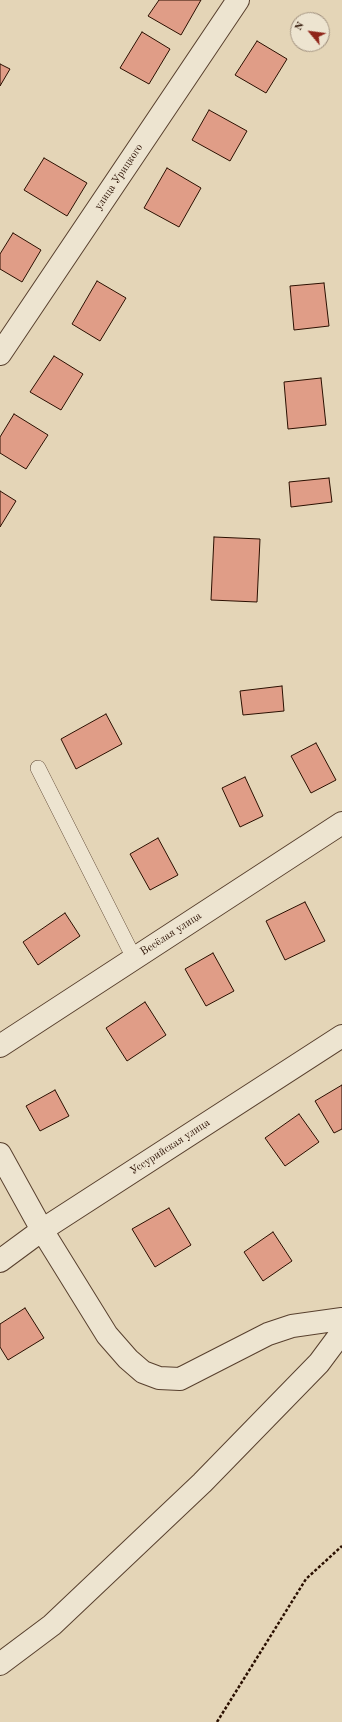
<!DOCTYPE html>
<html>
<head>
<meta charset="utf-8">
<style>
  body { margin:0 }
  #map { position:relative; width:342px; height:1722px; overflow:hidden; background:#e4d5b7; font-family:"Old Standard TT",serif }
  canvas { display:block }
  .north { position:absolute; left:290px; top:12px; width:40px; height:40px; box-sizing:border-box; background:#ede4d0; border:1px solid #9f8f7d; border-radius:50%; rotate:299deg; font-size:11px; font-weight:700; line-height:16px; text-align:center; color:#2a0f00 }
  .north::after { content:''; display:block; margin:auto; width:14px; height:18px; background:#8f2418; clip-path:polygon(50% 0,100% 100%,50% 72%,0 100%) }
</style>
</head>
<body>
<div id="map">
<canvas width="342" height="1722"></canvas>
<div class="north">N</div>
</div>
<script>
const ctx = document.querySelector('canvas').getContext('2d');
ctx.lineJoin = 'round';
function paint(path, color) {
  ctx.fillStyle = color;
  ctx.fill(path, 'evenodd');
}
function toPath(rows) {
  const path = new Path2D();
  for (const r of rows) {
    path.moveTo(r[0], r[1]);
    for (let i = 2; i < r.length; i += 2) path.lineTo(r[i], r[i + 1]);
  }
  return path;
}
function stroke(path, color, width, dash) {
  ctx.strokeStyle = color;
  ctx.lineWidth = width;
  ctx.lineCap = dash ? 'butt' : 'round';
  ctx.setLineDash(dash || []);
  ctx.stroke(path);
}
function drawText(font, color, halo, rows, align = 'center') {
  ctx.font = font + ' "Old Standard TT",serif';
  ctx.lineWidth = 3;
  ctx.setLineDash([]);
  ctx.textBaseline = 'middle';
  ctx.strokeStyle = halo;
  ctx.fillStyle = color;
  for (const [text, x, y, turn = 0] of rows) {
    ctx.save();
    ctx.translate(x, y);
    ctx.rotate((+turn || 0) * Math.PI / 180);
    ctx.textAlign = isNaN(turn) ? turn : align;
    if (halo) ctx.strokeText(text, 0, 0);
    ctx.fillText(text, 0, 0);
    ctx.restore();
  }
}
const building = toPath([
  [159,0,201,0,181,35,148,16,159,0],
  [142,32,170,49,149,84,120,68,142,32],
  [257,41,287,59,266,93,235,75,257,41],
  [0,64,10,69,0,86,0,64],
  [209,110,247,131,230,161,192,140,209,110],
  [44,158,87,183,67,216,24,190,44,158],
  [167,168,201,188,179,227,144,208,167,168],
  [13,233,41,250,22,282,0,269,0,254,13,233],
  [97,281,126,298,100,341,72,324,97,281],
  [324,283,329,326,294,330,290,286,324,283],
  [54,356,83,374,61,410,30,392,54,356],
  [321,378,326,425,288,429,284,382,321,378],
  [14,414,48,435,26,469,0,453,0,437,14,414],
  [329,478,332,502,291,507,289,482,329,478],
  [0,491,16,501,0,527,0,491],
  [214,537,260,539,257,602,211,600,214,537],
  [282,686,284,711,243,715,240,691,282,686],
  [106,714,122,744,76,769,61,739,106,714],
  [316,743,336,780,311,793,291,756,316,743],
  [245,777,263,816,240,827,222,788,245,777],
  [158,838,178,875,150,890,130,854,158,838],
  [305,902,325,941,285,960,266,921,305,902],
  [65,913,80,936,38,965,23,942,65,913],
  [213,953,234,991,206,1006,185,969,213,953],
  [145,1002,166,1035,127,1061,106,1028,145,1002],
  [342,1085,342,1129,334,1133,315,1101,342,1085],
  [55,1090,69,1116,40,1131,26,1106,55,1090],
  [299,1114,319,1142,285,1166,265,1138,299,1114],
  [169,1208,191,1245,155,1267,132,1229,169,1208],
  [273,1232,292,1261,263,1281,244,1252,273,1232],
  [25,1308,44,1338,8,1360,0,1347,0,1324,25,1308]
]);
paint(building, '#e09d87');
stroke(building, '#2a0f00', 1);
const service = toPath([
  [38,768,134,958]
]);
const minor = toPath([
  [0,354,238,0],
  [0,1046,342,823],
  [0,1154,42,1230,107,1335,128,1359,143,1372,159,1378,180,1379,268,1334,292,1326,342,1319],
  [0,1261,42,1230,342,1036],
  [0,1664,52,1625,202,1483,319,1363,342,1332]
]);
stroke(service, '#58402e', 16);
stroke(minor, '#58402e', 24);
stroke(toPath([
  [217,1722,306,1579,342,1546]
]), '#2a0f00', 2.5, [3, 2]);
stroke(service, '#ede4d0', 15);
stroke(minor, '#ede4d0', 22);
drawText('11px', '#2a0f00', '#ede4d0', [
  ["улица Урицкого",119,177,-56],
  ["Весёлая улица",171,934,-33],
  ["Уссурийская улица",170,1147,-33]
]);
</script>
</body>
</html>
